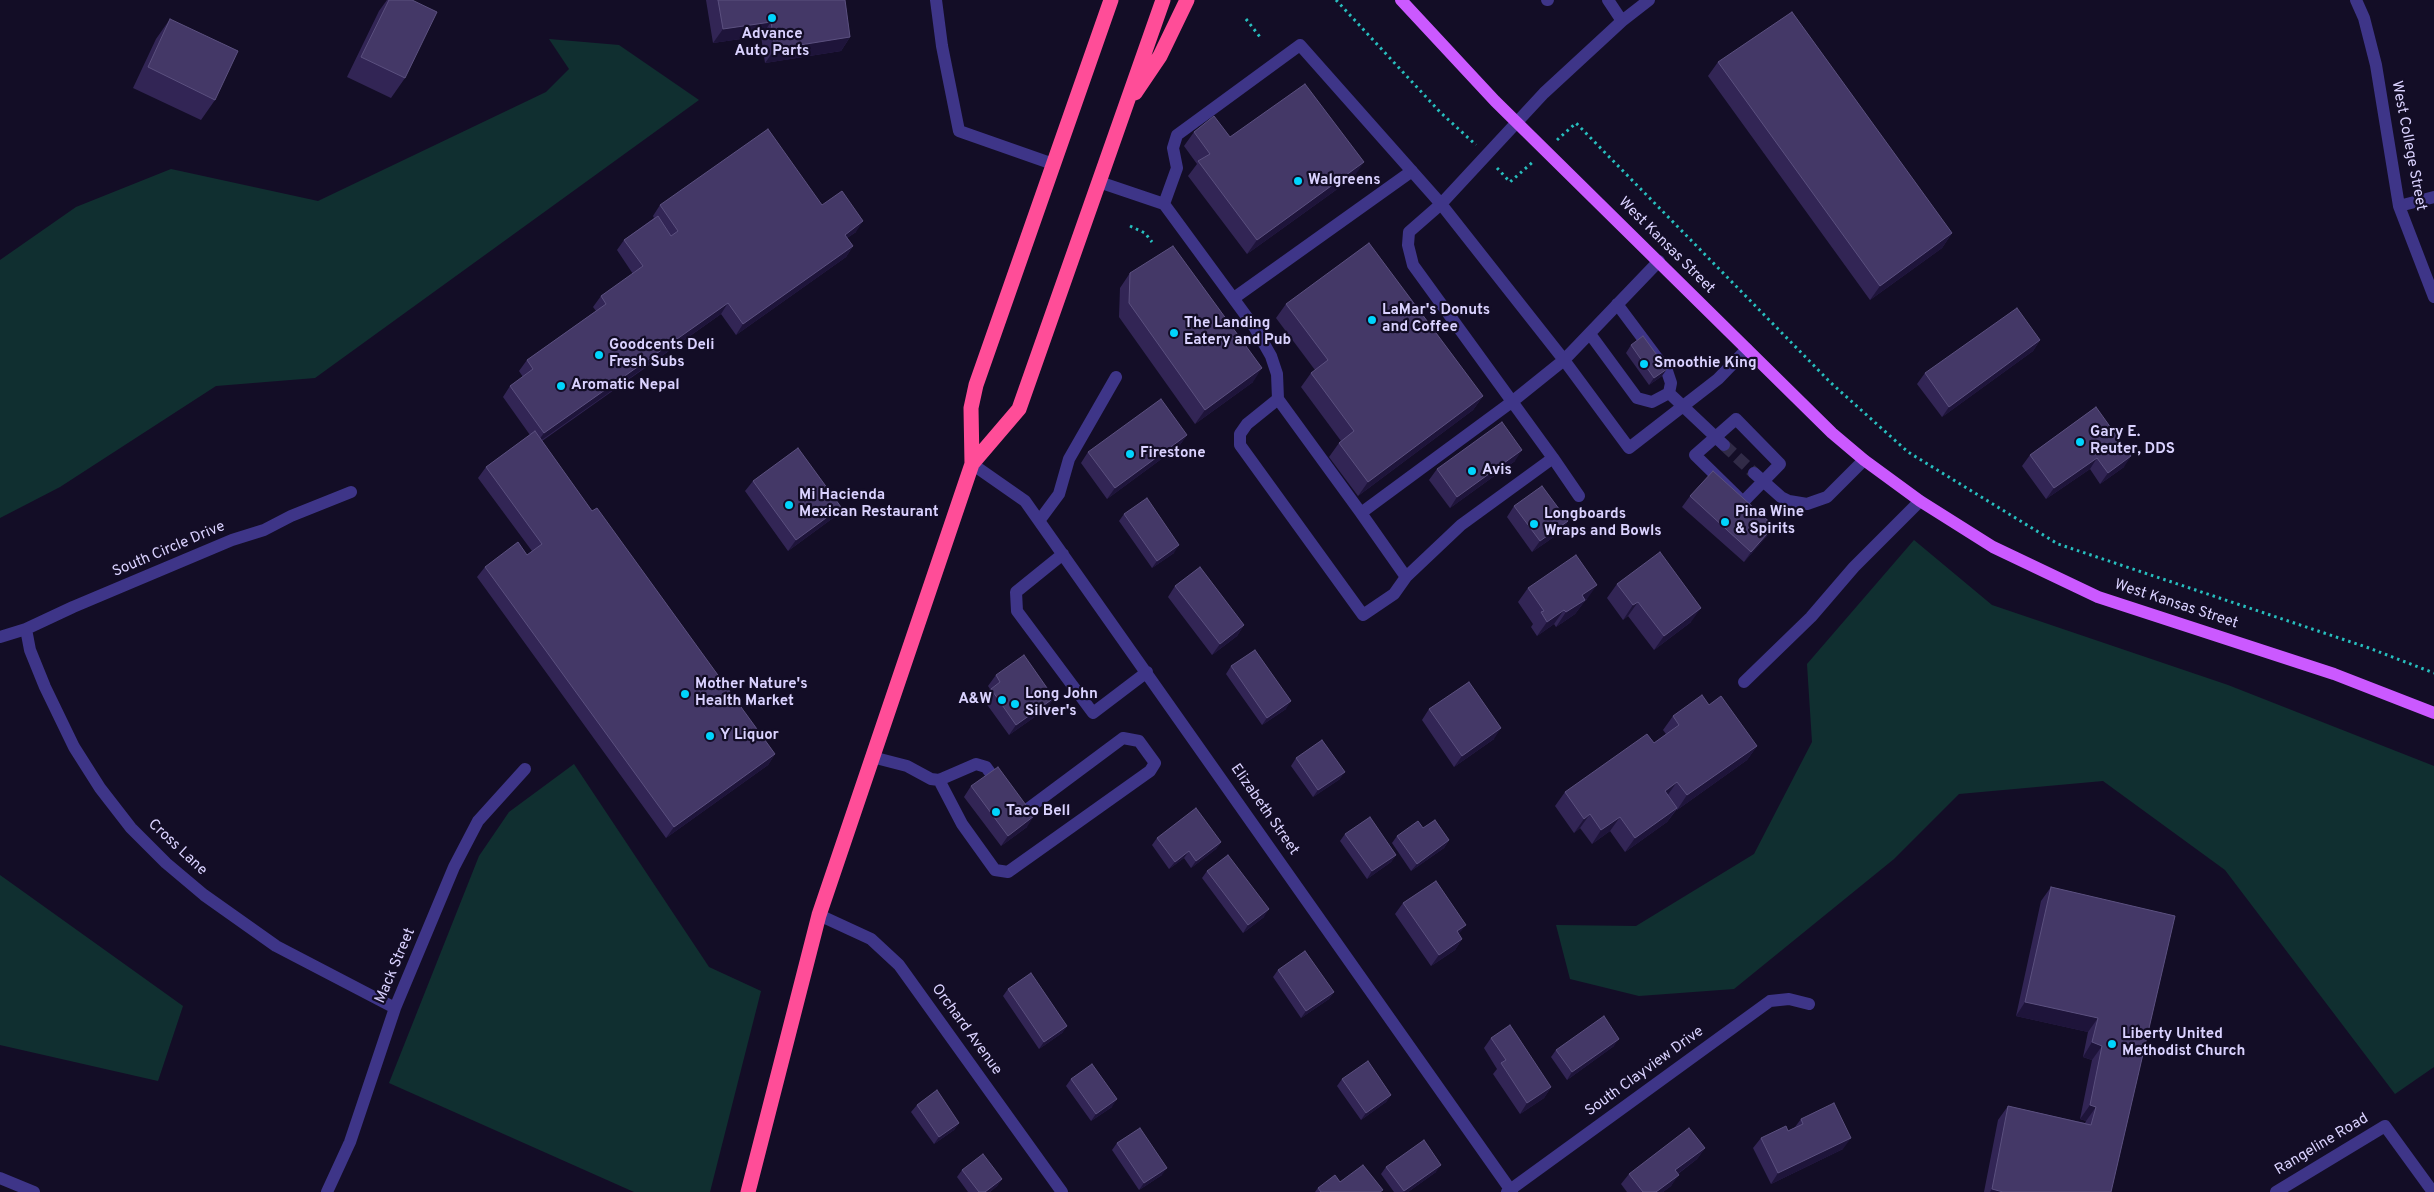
<!DOCTYPE html>
<html>
<head>
<meta charset="utf-8">
<style>
  body { margin:0 }
  canvas { display:block; background:#130d26 }
</style>
</head>
<body>
<canvas width="2434" height="1192"></canvas>
<script>
const ctx = document.querySelector('canvas').getContext('2d');
ctx.lineJoin = 'round';
function paint(path, color) {
  ctx.fillStyle = color;
  ctx.fill(path, 'evenodd');
}
function toPath(rows) {
  const path = new Path2D();
  for (const r of rows) {
    path.moveTo(r[0], r[1]);
    for (let i = 2; i < r.length; i += 2) path.lineTo(r[i], r[i + 1]);
  }
  return path;
}
function stroke(path, color, width, dash) {
  ctx.strokeStyle = color;
  ctx.lineWidth = width;
  ctx.lineCap = dash ? 'butt' : 'round';
  ctx.setLineDash(dash || []);
  ctx.stroke(path);
}
function drawText(font, color, halo, rows, align = 'center') {
  ctx.font = font + ' Overpass,sans-serif';
  ctx.lineWidth = 4.5;
  ctx.setLineDash([]);
  ctx.textBaseline = 'middle';
  ctx.strokeStyle = halo;
  ctx.fillStyle = color;
  for (const [text, x, y, turn = 0] of rows) {
    ctx.save();
    ctx.translate(x, y);
    ctx.rotate((+turn || 0) * Math.PI / 180);
    ctx.textAlign = isNaN(turn) ? turn : align;
    if (halo) ctx.strokeText(text, 0, 0);
    ctx.fillText(text, 0, 0);
    ctx.restore();
  }
}
paint(toPath([
  [549,39,619,45,699,100,315,378,216,386,60,487,0,518,0,260,76,207,171,169,318,201,546,92,569,69],
  [1914,540,1992,605,2228,685,2434,766,2434,1067,2395,1094,2225,870,2103,781,1959,794,1894,859,1734,989,1639,996,1570,979,1556,925,1636,926,1754,854,1812,742,1807,664],
  [574,764,709,967,761,991,710,1192,634,1192,389,1083,479,856,509,812],
  [0,875,183,1006,158,1081,0,1045]
]), '#102f30');
stroke(toPath([
  [1724,445,1754,473]
]), '#312b47', 12, [12, 6]);
stroke(toPath([
  [1336,0,1440,112,1476,145],
  [1246,19,1260,37],
  [1557,140,1576,123,1831,383,1908,452,2058,544,2369,648,2434,673],
  [1497,168,1510,182,1534,161],
  [1130,226,1145,233,1152,242]
]), '#27bebe', 3, [2.5, 4]);
stroke(toPath([
  [936,0,942,46,959,131,1053,164],
  [1547,0,1548,0],
  [1608,0,1622,21],
  [1649,0,1622,21,1544,93,1441,204,1564,360,1629,448,1718,379,1747,349],
  [2356,0,2364,18,2376,65,2399,206,2434,297],
  [1099,182,1164,204,1255,328,1271,356,1277,374,1278,399,1361,513,1513,401,1564,360,1659,261],
  [1164,204,1177,168,1173,148,1177,135,1300,45,1441,204,1409,232,1408,245,1413,265,1553,458,1461,525,1406,577,1361,513],
  [2399,206,2434,197],
  [1234,298,1412,171],
  [1590,334,1637,398,1652,402,1669,393,1671,383,1667,371,1617,304],
  [1669,393,1724,445],
  [1278,399,1247,424,1240,434,1240,445,1363,615,1394,594,1406,577],
  [1736,419,1780,464,1743,502,1695,455,1736,419],
  [1553,458,1579,496],
  [972,464,1025,501,1512,1192],
  [1754,473,1781,497,1789,501,1807,504,1827,497,1864,460],
  [1039,521,1059,494,1069,459,1116,377],
  [1063,554,1016,592,1017,611,1093,713,1147,672],
  [26,629,30,650,45,687,74,747,100,788,131,828,166,863,204,895,276,946,395,1008],
  [0,637,26,629,73,607,232,540,264,530,291,516,351,492],
  [1744,682,1811,617,1854,567,1920,501],
  [872,757,907,766,931,779,939,780,962,824,995,870,1008,872,1150,771,1155,763,1139,741,1123,738,1025,811,1015,807],
  [939,780,976,764,986,767,999,785],
  [819,915,871,939,899,965,1062,1192],
  [0,1178,34,1192],
  [327,1192,350,1142,395,1008,454,867,478,821,525,769],
  [1507,1192,1770,1001,1789,999,1809,1004],
  [2276,1192,2385,1126,2433,1192]
]), '#3e3588', 12);
stroke(toPath([
  [1401,0,1495,101,1832,433,1864,460,1920,501,1993,547,2098,597,2334,674,2434,713]
]), '#cb59ff', 12);
stroke(toPath([
  [1135,93,1160,56,1187,0],
  [972,464,1019,409,1163,0],
  [748,1192,819,915,972,464,971,408,976,385,1111,0]
]), '#ff4d98', 15);
paint(toPath([
  [387,0,412,0,405,78,391,98,347,77,379,11],
  [706,0,845,0,850,37,841,51,765,63,761,36,713,43],
  [170,19,215,100,201,120,133,88,156,39],
  [1718,62,1952,233,1942,248,1870,300,1708,76],
  [1194,132,1230,137,1354,177,1247,254,1188,176,1197,164,1184,146],
  [660,205,822,205,856,232,847,238,853,246,846,257,736,335,721,314,542,441,592,511,775,754,768,765,666,838,477,577,485,567,527,555,532,551,478,478,486,467,530,435,503,397,510,386,523,377,519,371,527,360,596,311,593,307,601,296,633,274,617,250,624,240,654,218,653,216],
  [1130,273,1253,382,1195,424,1119,317,1120,288],
  [1286,304,1483,396,1473,410,1358,496,1329,457,1339,443,1341,441,1301,387,1311,373,1315,370,1276,318],
  [2040,340,2033,351,1942,417,1917,384,1925,373],
  [1631,345,1662,376,1649,385,1626,353],
  [2096,407,2124,467,2100,484,2090,469,2046,499,2022,466,2030,455],
  [1187,435,1179,446,1107,499,1081,463,1088,452],
  [1515,461,1450,508,1429,480,1437,469],
  [753,481,833,518,788,551,745,491],
  [1690,496,1774,526,1767,536,1744,562,1682,507],
  [1514,506,1568,521,1561,532,1532,552,1507,517],
  [1124,514,1174,553,1152,568,1119,521],
  [1617,584,1691,622,1654,650,1628,616,1623,620,1607,598],
  [1175,586,1244,625,1237,636,1212,655,1168,597],
  [1528,588,1587,599,1584,602,1575,614,1556,627,1554,624,1537,636,1531,627,1533,624,1518,602],
  [1231,666,1286,709,1262,725,1226,674],
  [996,675,1054,698,1046,709,1009,735,983,699,990,689,988,686],
  [1709,705,1757,746,1747,760,1677,810,1677,809,1667,822,1625,852,1610,831,1592,844,1580,828,1574,833,1555,806,1565,792,1654,743,1666,734,1663,730,1673,716],
  [1429,709,1494,739,1454,767,1422,720],
  [1296,758,1340,779,1313,797,1291,766],
  [971,786,1027,827,1001,846,964,797],
  [1423,828,1449,840,1444,848,1411,871,1392,843,1397,836],
  [1345,834,1396,855,1391,862,1367,879,1340,841],
  [1157,838,1221,842,1216,849,1191,868,1184,858,1169,869,1152,845],
  [1207,871,1264,917,1243,933,1202,878],
  [2051,887,2175,916,2111,1192,1984,1192,1998,1120,2008,1106,2085,1123,2086,1121,2080,1119,2092,1060,2083,1057,2088,1032,2016,1016,2041,901],
  [1403,903,1462,939,1455,950,1431,966,1395,914],
  [1278,970,1334,992,1329,999,1301,1018,1273,977],
  [1008,989,1067,1026,1062,1033,1039,1049,1003,996],
  [1491,1038,1551,1087,1544,1098,1520,1114,1493,1074,1497,1069,1484,1048],
  [1614,1046,1567,1080,1551,1057,1556,1050],
  [1071,1079,1112,1107,1091,1121,1066,1086],
  [1342,1079,1391,1095,1386,1102,1361,1120,1337,1086],
  [917,1105,959,1123,954,1130,934,1144,911,1112],
  [1801,1119,1843,1149,1771,1184,1753,1148,1761,1138,1788,1131,1795,1127],
  [1117,1143,1162,1175,1139,1190,1112,1150],
  [1705,1148,1697,1159,1678,1174,1671,1186,1663,1192,1627,1192,1621,1184,1629,1174],
  [1386,1167,1436,1172,1408,1192,1394,1192,1381,1174],
  [962,1170,1002,1179,997,1186,990,1192,968,1192,957,1177],
  [1340,1182,1381,1192,1315,1192,1318,1188]
]), '#322555');
paint(toPath([
  [771,22,761,36,713,43,723,29],
  [850,37,841,51,765,63,775,49],
  [1364,162,1354,177,1247,254,1257,240],
  [863,221,856,232,837,245,845,235],
  [1952,233,1942,248,1870,300,1880,286],
  [853,246,846,257,736,335,743,324],
  [728,303,721,314,536,444,544,433],
  [2040,340,2033,351,1942,417,1949,407],
  [1262,368,1253,382,1195,424,1205,410],
  [1667,369,1662,376,1649,385,1654,378],
  [1483,396,1473,410,1358,496,1368,482],
  [1187,435,1179,446,1107,499,1115,488],
  [1522,450,1515,461,1450,508,1457,497],
  [2131,456,2124,467,2100,484,2108,473],
  [2097,458,2090,469,2046,499,2054,488],
  [841,507,833,518,788,551,796,540],
  [1568,521,1561,532,1532,552,1540,541],
  [1774,526,1767,536,1744,562,1751,552],
  [1179,545,1174,553,1152,568,1157,561],
  [1597,585,1587,599,1584,602,1575,614,1556,627,1566,612,1582,595],
  [1638,602,1628,616,1623,620,1633,605],
  [1701,608,1691,622,1654,650,1664,636],
  [1564,610,1554,624,1537,636,1547,622],
  [1244,625,1237,636,1212,655,1220,644],
  [1054,698,1046,709,1009,735,1016,725],
  [1291,701,1286,709,1262,725,1267,718],
  [1501,728,1494,739,1454,767,1462,756],
  [1757,746,1747,760,1677,810,1687,795],
  [775,754,768,765,666,838,674,827],
  [1345,772,1340,779,1313,797,1318,790],
  [1677,782,1667,796,1665,791],
  [1677,808,1667,822,1625,852,1635,838],
  [1590,814,1580,828,1574,833,1584,819],
  [1034,816,1027,827,1001,846,1008,836],
  [1620,817,1610,831,1592,844,1601,830],
  [1449,840,1444,848,1411,871,1417,864],
  [1221,842,1216,849,1191,868,1196,861],
  [1189,851,1184,858,1169,869,1175,862],
  [1396,855,1391,862,1367,879,1372,871],
  [1269,909,1264,917,1243,933,1248,925],
  [1466,925,1458,935,1457,931],
  [1462,939,1455,950,1431,966,1439,955],
  [1334,992,1329,999,1301,1018,1306,1011],
  [2025,1002,2098,1018,2088,1032,2016,1016],
  [1067,1026,1062,1033,1039,1049,1044,1042],
  [1619,1039,1614,1046,1567,1080,1572,1072],
  [2092,1042,2102,1046,2092,1060,2083,1057],
  [1551,1087,1544,1098,1520,1114,1527,1103],
  [1391,1095,1386,1102,1361,1120,1366,1113],
  [1117,1099,1112,1107,1091,1121,1096,1114],
  [2090,1105,2096,1107,2086,1121,2080,1119],
  [959,1123,954,1130,934,1144,939,1137],
  [1851,1138,1843,1149,1771,1184,1778,1173],
  [1705,1148,1697,1159,1668,1181,1675,1170],
  [1441,1165,1436,1172,1408,1192,1403,1192],
  [1167,1168,1162,1175,1139,1190,1144,1183],
  [1679,1175,1671,1186,1663,1192,1656,1192],
  [1002,1179,997,1186,990,1192,985,1192],
  [1992,1189,2003,1192,1990,1192]
]), '#1e143a');
const building = toPath([
  [389,0,412,0,437,12,405,78,361,57,389,0],
  [718,0,845,0,850,37,775,49,771,22,723,29,718,0],
  [1792,12,1952,233,1880,286,1718,62,1792,12],
  [170,19,238,51,215,100,148,67,170,19],
  [1305,84,1364,162,1257,240,1198,161,1210,154,1194,132,1214,116,1230,137,1305,84],
  [768,129,822,205,842,191,863,221,845,235,853,246,743,324,728,303,544,433,510,386,533,369,527,360,606,304,601,296,643,266,624,240,658,216,671,236,678,231,660,205,768,129],
  [1369,243,1483,396,1368,482,1339,443,1354,431,1311,373,1328,360,1286,304,1369,243],
  [1173,246,1262,368,1205,410,1129,303,1130,273,1173,246],
  [2017,308,2040,340,1949,407,1925,373,2017,308],
  [1643,336,1667,369,1654,378,1631,345,1643,336],
  [1161,399,1187,435,1115,488,1088,452,1161,399],
  [2096,407,2131,456,2108,473,2097,458,2054,488,2030,455,2096,407],
  [1502,422,1522,450,1457,497,1437,469,1502,422],
  [535,431,592,511,597,508,775,754,674,827,485,567,518,542,527,555,542,544,486,467,535,431],
  [798,448,841,507,796,540,753,481,798,448],
  [1713,471,1774,526,1751,552,1690,496,1713,471],
  [1542,486,1568,521,1540,541,1514,506,1542,486],
  [1147,498,1179,545,1157,561,1124,514,1147,498],
  [1660,552,1701,608,1664,636,1638,602,1633,605,1617,584,1660,552],
  [1576,555,1597,585,1582,595,1585,600,1566,612,1564,610,1547,622,1541,612,1544,611,1528,588,1576,555],
  [1200,567,1244,625,1220,644,1175,586,1200,567],
  [1255,650,1291,701,1267,718,1231,666,1255,650],
  [1024,655,1054,698,1016,725,991,689,1000,682,996,675,1024,655],
  [1469,682,1501,728,1462,756,1429,709,1469,682],
  [1702,695,1709,705,1721,696,1757,746,1687,795,1677,782,1665,791,1677,808,1635,838,1620,817,1601,830,1590,814,1584,819,1565,792,1647,734,1654,743,1679,725,1673,716,1702,695],
  [1322,740,1345,772,1318,790,1296,758,1322,740],
  [998,767,1034,816,1008,836,971,786,998,767],
  [1196,808,1221,842,1196,861,1189,851,1175,862,1157,838,1196,808],
  [1370,817,1396,855,1372,871,1345,834,1370,817],
  [1435,820,1449,840,1417,864,1397,836,1418,821,1423,828,1435,820],
  [1228,855,1269,909,1248,925,1207,871,1228,855],
  [1436,881,1466,925,1457,931,1462,939,1439,955,1403,903,1436,881],
  [2051,887,2175,916,2111,1192,2003,1192,1992,1189,2008,1106,2091,1125,2096,1107,2090,1105,2102,1046,2092,1042,2098,1018,2025,1002,2051,887],
  [1305,951,1334,992,1306,1011,1278,970,1305,951],
  [1031,973,1067,1026,1044,1042,1008,989,1031,973],
  [1604,1016,1619,1039,1572,1072,1556,1050,1604,1016],
  [1510,1025,1551,1087,1527,1103,1501,1063,1506,1060,1491,1038,1510,1025],
  [1368,1061,1391,1095,1366,1113,1342,1079,1368,1061],
  [1092,1064,1117,1099,1096,1114,1071,1079,1092,1064],
  [937,1090,959,1123,939,1137,917,1105,937,1090],
  [1834,1103,1851,1138,1778,1173,1761,1138,1786,1126,1788,1131,1803,1124,1801,1119,1834,1103],
  [1140,1128,1167,1168,1144,1183,1117,1143,1140,1128],
  [1689,1128,1705,1148,1675,1170,1679,1175,1656,1192,1643,1192,1629,1174,1689,1128],
  [1424,1140,1441,1165,1404,1191,1386,1167,1424,1140],
  [983,1154,1002,1179,985,1192,979,1192,962,1170,983,1154],
  [1363,1165,1383,1190,1380,1192,1321,1192,1318,1188,1335,1175,1340,1182,1363,1165]
]);
paint(building, '#443867');
stroke(building, '#5b507f', 1);
for (const [x, y, r, color] of [
  [772,18,5,"#00d4fd"],
  [1298,181,5,"#00d4fd"],
  [1372,320,5,"#00d4fd"],
  [1174,333,5,"#00d4fd"],
  [599,355,5,"#00d4fd"],
  [1644,364,5,"#00d4fd"],
  [561,386,5,"#00d4fd"],
  [2080,442,5,"#00d4fd"],
  [1130,454,5,"#00d4fd"],
  [1472,471,5,"#00d4fd"],
  [789,505,5,"#00d4fd"],
  [1725,522,5,"#00d4fd"],
  [1534,524,5,"#00d4fd"],
  [685,694,5,"#00d4fd"],
  [1002,700,5,"#00d4fd"],
  [1015,704,5,"#00d4fd"],
  [710,736,5,"#00d4fd"],
  [996,812,5,"#00d4fd"],
  [2112,1044,5,"#00d4fd"]
]) {
  const dot = new Path2D();
  dot.arc(x, y, r, 0, 2 * Math.PI);
  ctx.fillStyle = color;
  ctx.fill(dot);
  stroke(dot, '#130d26', 2);
}
drawText('bold 15px', '#dad2ff', '#130d26', [
  ["Advance",772,35,"center"],
  ["Auto Parts",772,52,"center"],
  ["Walgreens",1308,181],
  ["LaMar's Donuts",1382,311],
  ["and Coffee",1382,328],
  ["The Landing",1184,324],
  ["Eatery and Pub",1184,341],
  ["Goodcents Deli",609,346],
  ["Fresh Subs",609,363],
  ["Smoothie King",1654,364],
  ["Aromatic Nepal",571,386],
  ["Gary E.",2090,433],
  ["Reuter, DDS",2090,450],
  ["Firestone",1140,454],
  ["Avis",1482,471],
  ["Mi Hacienda",799,496],
  ["Mexican Restaurant",799,513],
  ["Pina Wine",1735,513],
  ["& Spirits",1735,530],
  ["Longboards",1544,515],
  ["Wraps and Bowls",1544,532],
  ["Mother Nature's",695,685],
  ["Health Market",695,702],
  ["Long John",1025,695],
  ["Silver's",1025,712],
  ["A&W",992,700,"right"],
  ["Y Liquor",720,736],
  ["Taco Bell",1006,812],
  ["Liberty United",2122,1035],
  ["Methodist Church",2122,1052]
], 'left');
drawText('15px', '#dad2ff', '#130d26', [
  ["West College Street",2408,146,79],
  ["West Kansas Street",1666,246,45],
  ["South Circle Drive",169,550,-23],
  ["West Kansas Street",2176,605,18],
  ["Elizabeth Street",1264,810,55],
  ["Cross Lane",177,848,43],
  ["Mack Street",396,966,-67],
  ["Orchard Avenue",966,1030,54],
  ["South Clayview Drive",1645,1072,-36],
  ["Rangeline Road",2322,1145,-31]
]);
</script>
</body>
</html>
